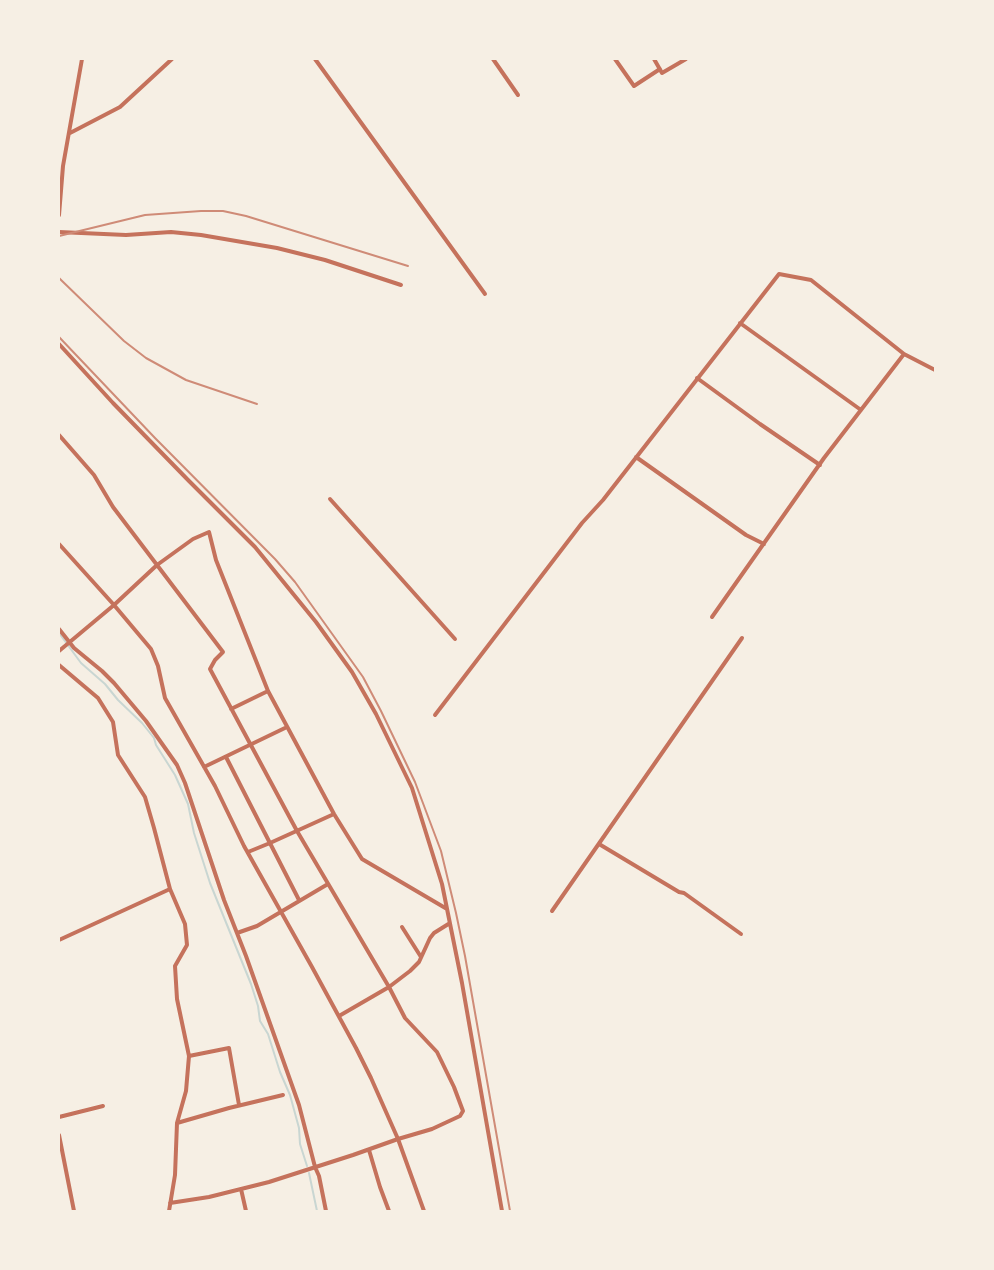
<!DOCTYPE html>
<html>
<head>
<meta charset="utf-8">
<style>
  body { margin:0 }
  #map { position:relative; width:994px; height:1270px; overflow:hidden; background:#f6efe4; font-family:Quicksand,sans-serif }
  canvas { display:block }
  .frame { position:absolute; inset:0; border:60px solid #f6efe4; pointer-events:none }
</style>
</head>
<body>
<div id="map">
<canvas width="994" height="1270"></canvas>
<div class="frame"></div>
</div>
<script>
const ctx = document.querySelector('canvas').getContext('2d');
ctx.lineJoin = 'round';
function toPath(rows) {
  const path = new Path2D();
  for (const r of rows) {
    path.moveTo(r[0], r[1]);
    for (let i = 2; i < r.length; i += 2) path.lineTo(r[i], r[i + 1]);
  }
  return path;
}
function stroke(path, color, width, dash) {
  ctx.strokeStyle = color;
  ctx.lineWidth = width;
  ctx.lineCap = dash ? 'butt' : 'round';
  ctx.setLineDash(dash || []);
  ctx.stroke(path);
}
stroke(toPath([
  [59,633,81,663,105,684,118,700,142,723,154,738,156,745,175,775,188,804,194,833,210,883,251,984,258,1006,260,1021,268,1034,280,1072,290,1095,299,1128,300,1144,307,1166],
  [309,1173,317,1211]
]), '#c9d6d2', 2);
stroke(toPath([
  [315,59,485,294],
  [493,59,518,95],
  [615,59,634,86,660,69],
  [654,59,662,73,686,59],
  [70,133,120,107,172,59],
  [59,215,63,166,82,59],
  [59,232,126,235,171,232,201,235,277,248,325,260,401,285],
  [740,323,861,410],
  [59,344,113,403,189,481,255,547,316,622,352,672,376,714,412,788,442,884,462,983,502,1211],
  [697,378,760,424,820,465],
  [59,435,94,475,113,507,223,652,215,660,210,669,297,831,389,987,405,1018,437,1052,454,1087,463,1111,460,1116,432,1129,398,1139,353,1155,269,1182,209,1197,170,1203],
  [636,457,746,535,764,544],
  [330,499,455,639],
  [59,544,114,605,151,649,158,666,165,698,215,786,244,846,312,967,356,1048,371,1078,398,1139,424,1211],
  [712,617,824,458,904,354],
  [59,629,74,648,102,671,114,683,146,721,177,765,185,783,224,900,246,956,299,1105,315,1167,319,1176,326,1211],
  [59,651,114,605,157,565,193,539,209,532,216,560,268,691,334,814,362,859,447,909],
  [59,665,98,698,113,722,118,755,145,797,154,828,170,889,185,924,187,945,175,966,177,999,189,1056,186,1091,177,1123,175,1175,169,1211],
  [231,709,268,691],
  [435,715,582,523,603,500,779,274,811,280,904,354,935,370],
  [226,757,299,900],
  [204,767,287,727],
  [599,844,679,892,684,893,741,934],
  [248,852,270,843,334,814],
  [552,911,742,638],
  [402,927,421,957],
  [237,933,257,926,328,884],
  [59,940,170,889],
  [339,1016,389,987,410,971,419,962,430,938,434,933,450,923],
  [189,1056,229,1048,239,1105],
  [59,1117,103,1106],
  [177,1123,229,1108,283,1095],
  [59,1135,74,1211],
  [369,1150,380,1187,389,1211],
  [241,1189,246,1211]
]), '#c5725c', 4);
stroke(toPath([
  [59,236,145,215,201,211,223,211,246,216,408,266],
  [59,278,124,341,146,358,186,380,257,404],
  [59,337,155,438,275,559,295,582,363,677,381,711,415,782,441,851,456,913,465,956,510,1211]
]), '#cf8b77', 2);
</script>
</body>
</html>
